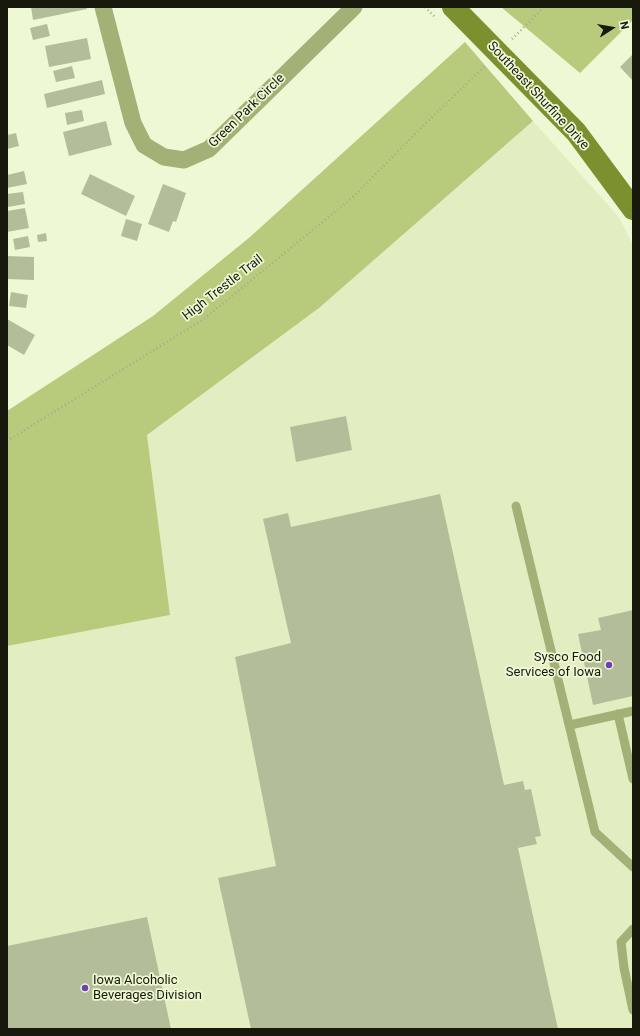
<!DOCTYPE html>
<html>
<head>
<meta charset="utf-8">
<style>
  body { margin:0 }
  #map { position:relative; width:640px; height:1036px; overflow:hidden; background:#eff8d4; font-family:Roboto,sans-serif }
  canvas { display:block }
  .frame { position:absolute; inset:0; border:8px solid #16190c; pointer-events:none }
  .north { position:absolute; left:592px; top:8px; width:40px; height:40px; -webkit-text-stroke:3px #eff8d4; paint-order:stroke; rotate:78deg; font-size:11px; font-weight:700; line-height:16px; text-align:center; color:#16190c }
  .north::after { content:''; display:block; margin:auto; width:14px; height:18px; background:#16190c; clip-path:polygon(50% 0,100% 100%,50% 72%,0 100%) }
</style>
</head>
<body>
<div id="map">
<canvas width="640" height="1036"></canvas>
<div class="frame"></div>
<div class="north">N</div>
</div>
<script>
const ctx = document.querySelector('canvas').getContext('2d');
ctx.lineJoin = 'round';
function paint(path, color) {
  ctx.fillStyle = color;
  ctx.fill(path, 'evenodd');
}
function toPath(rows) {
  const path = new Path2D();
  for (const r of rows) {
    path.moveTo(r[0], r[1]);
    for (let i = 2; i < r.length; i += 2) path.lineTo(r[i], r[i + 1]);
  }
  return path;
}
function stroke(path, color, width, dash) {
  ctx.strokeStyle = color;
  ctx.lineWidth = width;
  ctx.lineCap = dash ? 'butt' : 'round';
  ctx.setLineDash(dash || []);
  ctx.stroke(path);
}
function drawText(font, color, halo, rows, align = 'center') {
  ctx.font = font + ' Roboto,sans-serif';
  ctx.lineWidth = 3.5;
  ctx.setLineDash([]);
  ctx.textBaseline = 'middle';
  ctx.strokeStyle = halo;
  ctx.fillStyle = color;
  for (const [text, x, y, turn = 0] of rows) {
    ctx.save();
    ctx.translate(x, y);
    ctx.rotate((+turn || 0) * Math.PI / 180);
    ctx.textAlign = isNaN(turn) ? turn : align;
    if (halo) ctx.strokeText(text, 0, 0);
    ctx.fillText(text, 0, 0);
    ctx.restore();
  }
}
paint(toPath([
  [533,121,619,217,633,245,633,1029,7,1029,7,646,170,615,147,435,319,308]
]), '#e2eec2');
paint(toPath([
  [501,7,633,7,633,20,580,73],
  [465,42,533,121,319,308,147,435,170,615,7,646,7,411,153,316,250,237]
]), '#b8ca7c');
paint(toPath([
  [31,7,86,7,87,9,33,20],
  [47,24,50,36,33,40,30,28],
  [87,38,91,59,49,67,45,46],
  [633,54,633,81,620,67],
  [72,66,75,78,56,82,53,71],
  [102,80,105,94,47,108,44,94],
  [82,110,84,121,67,125,65,113],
  [106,121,112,145,69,156,63,132],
  [16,133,19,146,7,149,7,135],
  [24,171,27,184,7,188,7,175],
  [90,174,135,196,126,216,81,194],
  [163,184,186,193,176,222,173,221,169,232,148,224],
  [23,192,25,204,8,207,7,194],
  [25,208,29,228,7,232,7,211],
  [126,219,142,224,137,241,121,236],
  [46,233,47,241,38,242,37,235],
  [28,236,30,247,15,250,13,239],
  [7,256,34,257,34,280,7,279],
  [11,292,28,295,26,308,9,306],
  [7,319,35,335,24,355,7,345],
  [346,416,352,450,296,462,290,427],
  [440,494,504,785,523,781,525,790,531,789,541,836,535,837,537,844,518,848,558,1029,251,1029,218,878,276,866,235,657,291,643,263,519,288,513,291,527],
  [633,610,633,696,593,705,578,634,601,630,598,618],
  [147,917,171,1029,7,1029,7,946]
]), '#b4bd9a');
stroke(toPath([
  [425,7,436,18],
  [512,39,544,7],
  [7,441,204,319,353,197,428,121,484,67]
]), '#a4ab8f', 2.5, [1, 3]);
stroke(toPath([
  [516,506,595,832,633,867],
  [618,714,633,779],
  [570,725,633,711],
  [633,929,621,942,624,968,633,1010]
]), '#a3b177', 9);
stroke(toPath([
  [103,7,133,123,144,145,164,157,184,160,209,149,354,7]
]), '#a3b177', 17);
stroke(toPath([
  [453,7,576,132,633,209]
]), '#7d9030', 22);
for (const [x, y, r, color] of [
  [609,665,4,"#713eb5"],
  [85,988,4,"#713eb5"]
]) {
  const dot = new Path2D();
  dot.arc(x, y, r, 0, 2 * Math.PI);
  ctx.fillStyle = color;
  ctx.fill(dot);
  stroke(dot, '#eff8d4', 1.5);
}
drawText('13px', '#16190c', '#eff8d4', [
  ["Southeast Shurfine Drive",538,96,47],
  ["Green Park Circle",247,111,-44],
  ["High Trestle Trail",223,288,-38]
]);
drawText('13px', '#16190c', '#eff8d4', [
  ["Sysco Food",601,658],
  ["Services of Iowa",601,673],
  ["Iowa Alcoholic",93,981,"left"],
  ["Beverages Division",93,996,"left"]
], 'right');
</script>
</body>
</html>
